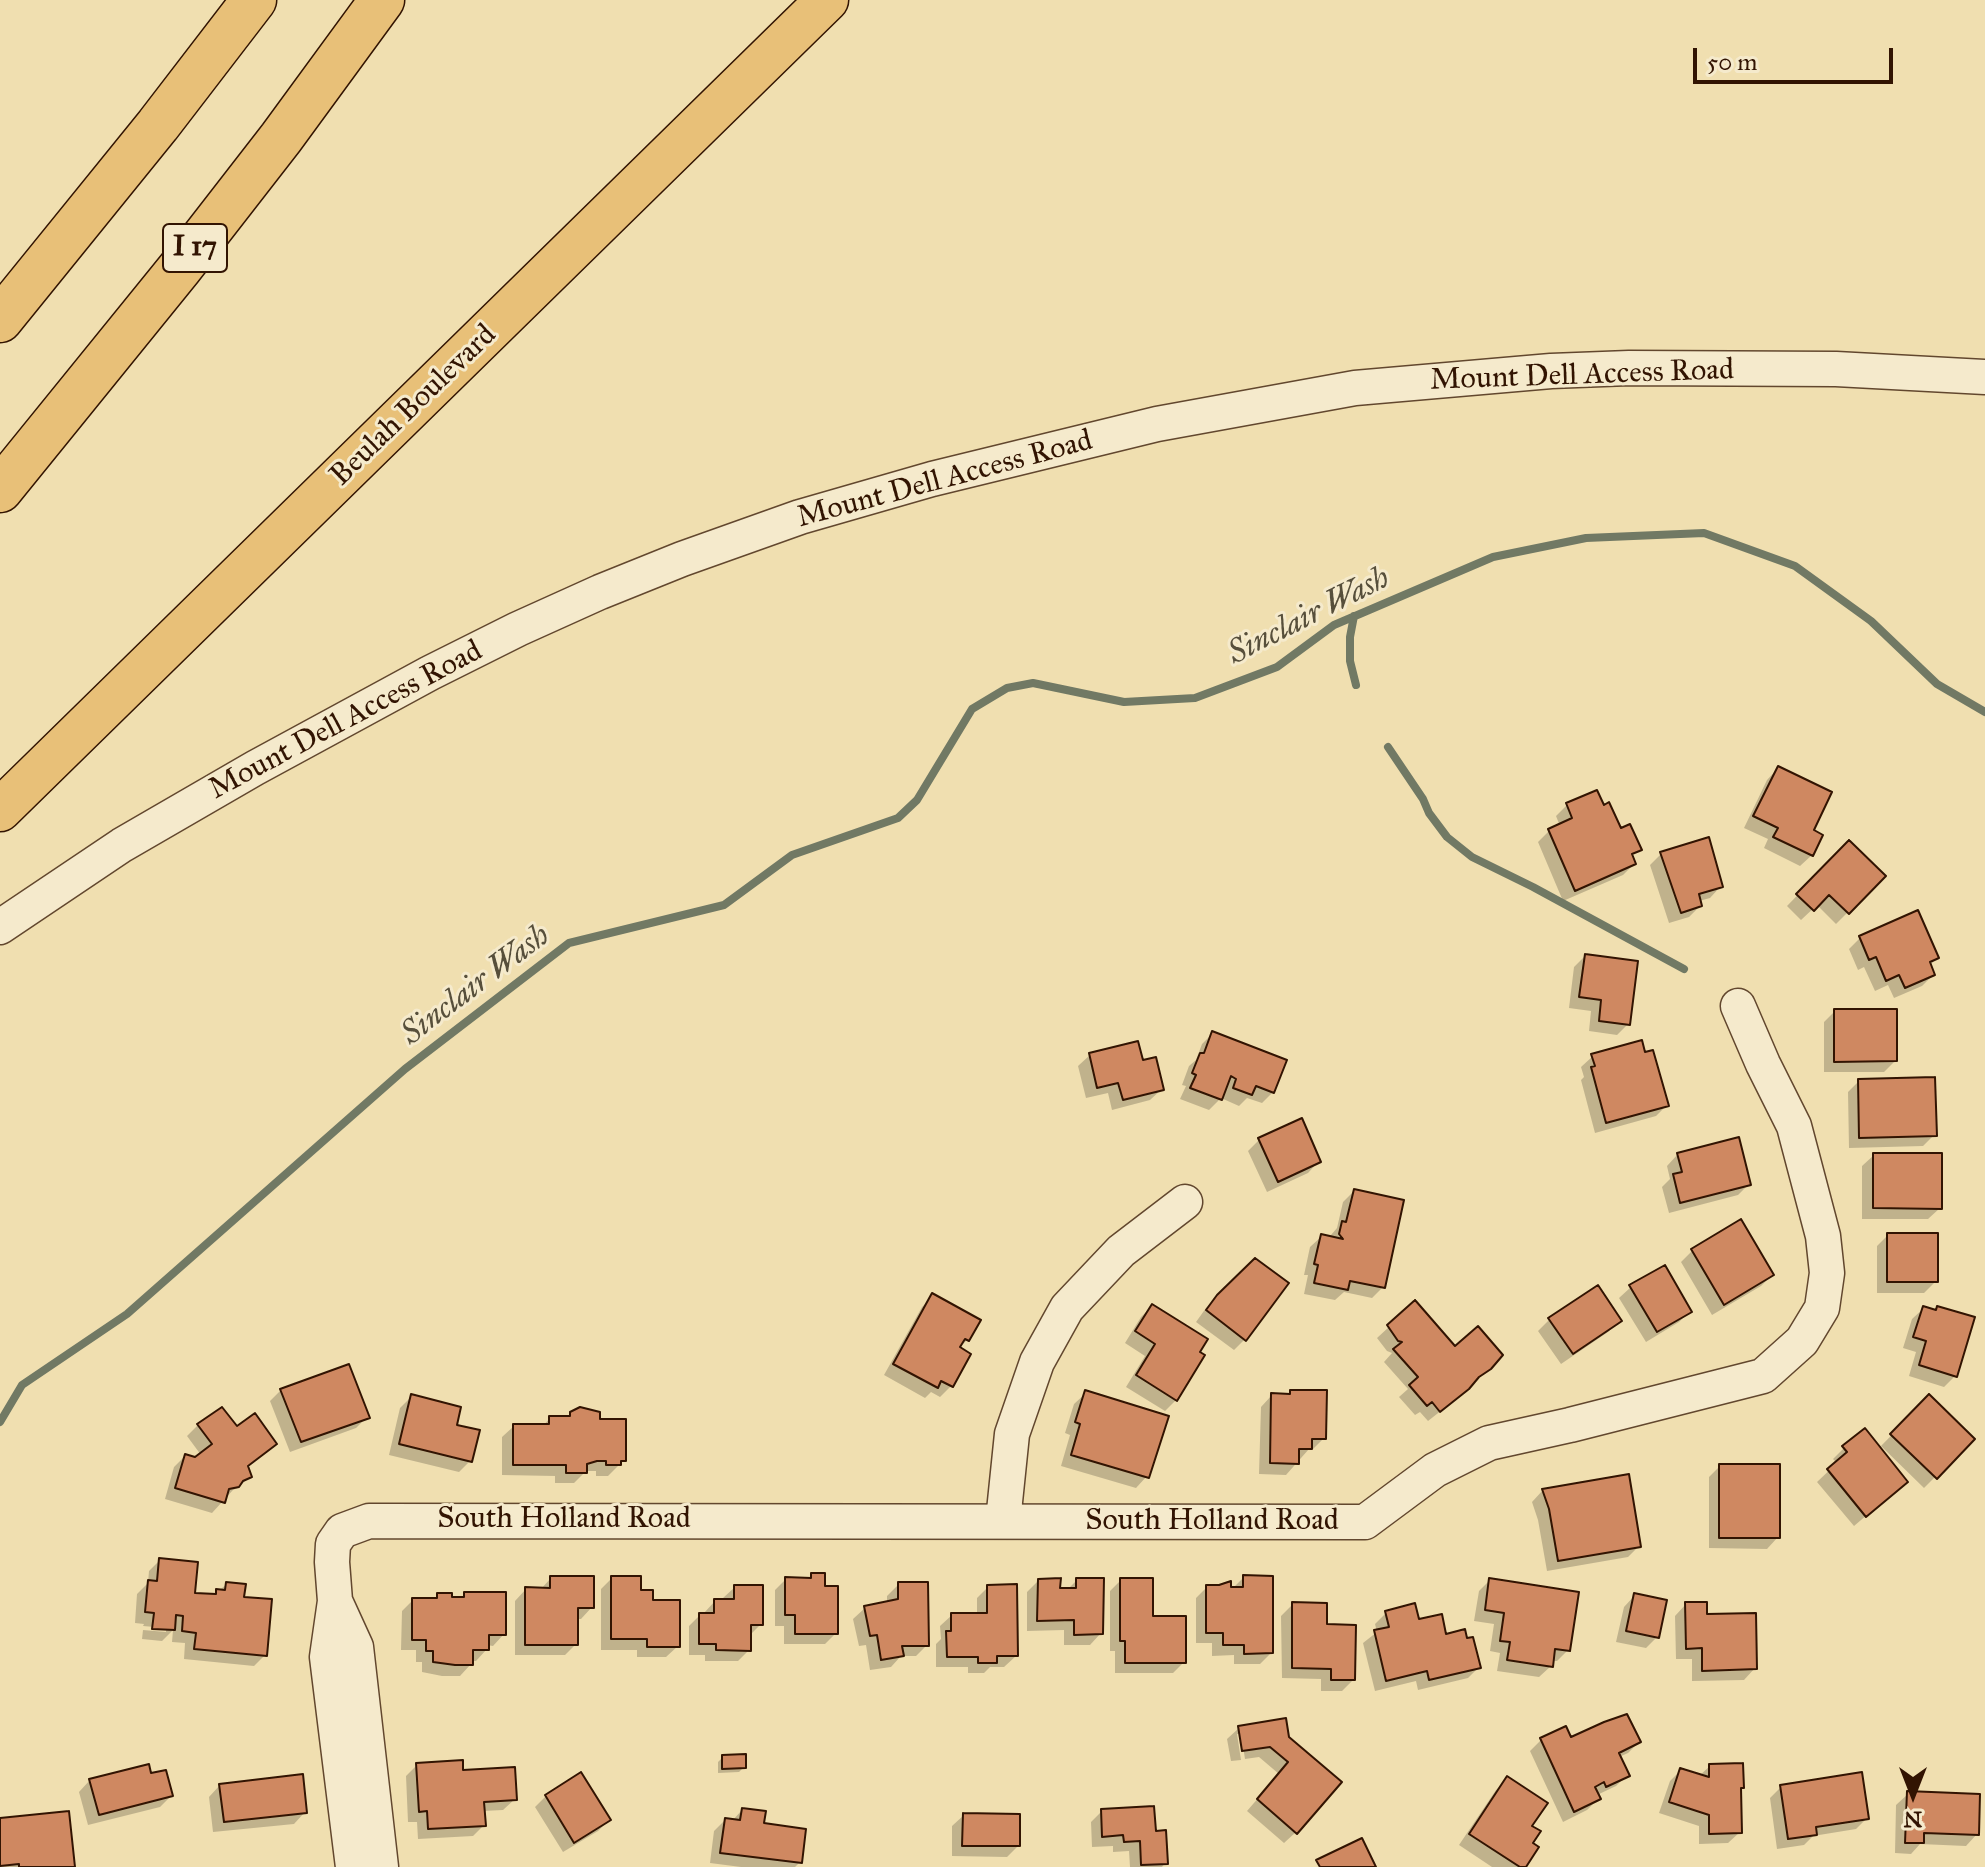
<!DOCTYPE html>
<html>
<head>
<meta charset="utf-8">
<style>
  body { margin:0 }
  #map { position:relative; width:1985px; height:1867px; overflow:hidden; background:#f0dfb0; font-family:"IM FELL Great Primer",serif }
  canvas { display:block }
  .north { position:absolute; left:1873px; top:1755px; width:80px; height:80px; -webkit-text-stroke:6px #f5eacc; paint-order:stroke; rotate:180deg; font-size:22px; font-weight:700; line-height:32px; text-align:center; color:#321402 }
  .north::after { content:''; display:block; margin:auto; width:28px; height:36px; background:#321402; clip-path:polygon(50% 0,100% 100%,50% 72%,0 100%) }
  .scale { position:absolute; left:1693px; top:48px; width:200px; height:36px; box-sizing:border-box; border:4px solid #321402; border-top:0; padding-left:10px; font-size:24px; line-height:28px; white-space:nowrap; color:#321402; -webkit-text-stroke:6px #f5eacc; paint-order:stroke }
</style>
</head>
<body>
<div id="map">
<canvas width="1985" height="1867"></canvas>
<div class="north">N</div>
<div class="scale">50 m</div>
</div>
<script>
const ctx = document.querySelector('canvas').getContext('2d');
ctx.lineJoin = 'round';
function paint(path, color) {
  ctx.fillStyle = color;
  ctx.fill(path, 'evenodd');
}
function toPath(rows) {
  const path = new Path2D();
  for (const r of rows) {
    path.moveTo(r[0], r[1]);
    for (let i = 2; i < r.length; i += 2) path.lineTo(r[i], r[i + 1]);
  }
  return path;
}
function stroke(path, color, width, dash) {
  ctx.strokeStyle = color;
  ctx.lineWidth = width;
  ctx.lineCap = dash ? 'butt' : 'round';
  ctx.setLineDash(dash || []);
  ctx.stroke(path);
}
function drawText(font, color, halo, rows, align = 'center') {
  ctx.font = font + ' "IM FELL Great Primer",serif';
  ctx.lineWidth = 6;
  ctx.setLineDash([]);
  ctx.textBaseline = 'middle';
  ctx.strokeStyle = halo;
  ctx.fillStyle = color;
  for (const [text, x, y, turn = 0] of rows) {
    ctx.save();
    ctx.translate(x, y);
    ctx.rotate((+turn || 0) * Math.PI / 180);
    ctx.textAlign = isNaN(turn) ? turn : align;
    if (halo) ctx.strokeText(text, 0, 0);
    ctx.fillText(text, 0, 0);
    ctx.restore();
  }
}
paint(toPath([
  [1778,768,1811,831,1812,855,1800,866,1764,848,1768,839,1744,828,1767,780],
  [1567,805,1603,807,1620,831,1639,849,1631,857,1634,864,1623,875,1563,901,1538,842,1549,831,1560,826,1556,816],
  [1849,842,1884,876,1836,924,1817,905,1801,920,1787,906],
  [1661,854,1721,886,1710,898,1699,901,1700,906,1689,917,1669,923,1650,865],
  [1860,938,1937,958,1929,966,1933,975,1922,986,1894,998,1888,985,1875,991,1864,967,1858,970,1849,949],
  [1585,956,1628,1024,1617,1035,1589,1031,1591,1011,1569,1008,1574,967],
  [1835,1011,1895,1061,1884,1072,1824,1072,1824,1022],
  [1213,1033,1273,1092,1262,1103,1247,1098,1239,1106,1221,1098,1209,1110,1180,1099,1186,1086,1182,1085,1189,1066,1196,1060,1202,1044],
  [1090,1055,1142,1063,1162,1089,1150,1100,1112,1110,1108,1093,1086,1098,1078,1066],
  [1593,1056,1667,1105,1656,1116,1595,1133,1581,1080,1584,1077,1581,1067],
  [1859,1081,1934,1135,1923,1146,1849,1148,1848,1092],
  [1259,1140,1319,1161,1308,1173,1267,1192,1248,1151],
  [1678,1154,1749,1184,1738,1195,1669,1213,1662,1187,1670,1179,1667,1166],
  [1874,1155,1940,1208,1928,1219,1862,1219,1862,1166],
  [1354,1191,1383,1287,1372,1298,1344,1292,1335,1300,1304,1294,1308,1275,1304,1275,1310,1247,1322,1236,1330,1238,1331,1235,1337,1228,1343,1202],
  [1888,1235,1936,1281,1924,1293,1877,1293,1877,1246],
  [1692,1251,1772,1275,1761,1286,1712,1315,1681,1262],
  [1255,1260,1245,1339,1234,1350,1196,1322,1206,1308],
  [1597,1287,1619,1321,1608,1332,1561,1364,1538,1331,1549,1320],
  [1631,1287,1690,1311,1679,1322,1646,1342,1619,1298],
  [933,1296,967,1340,958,1349,951,1386,940,1397,931,1392,925,1398,884,1375,922,1307],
  [1415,1303,1455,1349,1490,1367,1456,1399,1428,1421,1420,1412,1415,1415,1399,1397,1408,1389,1384,1362,1392,1353,1387,1351,1377,1338],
  [1152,1306,1176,1400,1165,1411,1126,1387,1145,1356,1125,1343,1141,1317],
  [1924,1308,1934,1311,1938,1308,1955,1376,1944,1387,1909,1376,1916,1352,1903,1348,1912,1319],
  [281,1390,367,1417,356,1428,290,1452,270,1401],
  [1290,1392,1324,1438,1313,1449,1309,1449,1286,1475,1259,1474,1261,1407,1272,1395,1287,1396],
  [1086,1393,1147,1476,1136,1488,1061,1466,1070,1435,1065,1433,1074,1404],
  [411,1397,454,1426,470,1461,459,1472,389,1455,400,1408],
  [1929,1397,1972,1440,1924,1488,1881,1446],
  [571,1413,624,1460,608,1476,596,1476,596,1471,586,1471,574,1483,555,1483,555,1476,502,1475,502,1437,514,1426,543,1426,550,1418,566,1418],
  [198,1425,274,1444,247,1468,249,1477,238,1488,233,1490,212,1513,165,1499,174,1467,185,1456,196,1459,201,1455,187,1436],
  [1844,1448,1894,1492,1854,1526,1817,1482,1837,1463,1833,1459],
  [1720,1466,1778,1537,1767,1549,1709,1548,1709,1477],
  [1543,1490,1639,1546,1628,1557,1547,1571,1538,1520,1532,1502],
  [160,1560,193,1595,212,1596,227,1584,242,1599,265,1655,254,1666,184,1659,185,1643,172,1642,173,1630,162,1641,142,1639,143,1630,166,1632,166,1628,143,1626,144,1624,135,1623,137,1594,148,1583,149,1571],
  [812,1575,823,1588,836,1633,825,1644,784,1644,784,1626,775,1626,775,1590,786,1579,807,1580],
  [1244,1577,1271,1653,1260,1664,1234,1664,1234,1655,1212,1656,1212,1643,1196,1643,1196,1598,1207,1587,1232,1589],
  [551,1578,592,1607,581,1619,576,1619,576,1644,565,1655,515,1655,515,1601,526,1589,540,1590],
  [612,1578,651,1602,678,1646,666,1657,637,1657,637,1650,601,1650,601,1589],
  [1039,1580,1058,1590,1067,1590,1077,1580,1101,1633,1090,1645,1064,1645,1064,1630,1027,1631,1027,1592],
  [1121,1580,1184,1662,1173,1673,1115,1673,1115,1651,1110,1651,1110,1591],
  [1490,1580,1568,1650,1557,1661,1552,1661,1551,1666,1539,1677,1497,1671,1500,1653,1490,1651,1494,1624,1474,1621,1479,1591],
  [899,1584,927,1645,916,1656,901,1656,891,1667,870,1670,866,1645,859,1646,853,1619,865,1608,887,1603,887,1596],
  [735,1587,761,1624,749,1636,749,1650,738,1661,705,1661,705,1655,689,1655,689,1626,700,1615,704,1615,704,1613,715,1601,723,1601,723,1598],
  [988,1587,1016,1656,1004,1667,990,1667,984,1673,968,1673,968,1667,936,1667,936,1644,941,1639,940,1626,952,1615,977,1615,977,1598],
  [465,1594,504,1634,493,1646,487,1645,487,1649,476,1661,471,1661,471,1664,460,1676,442,1676,422,1672,422,1662,416,1662,416,1650,401,1650,402,1611,413,1600,433,1600,438,1595,450,1599,460,1599],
  [1635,1595,1657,1637,1646,1648,1616,1642,1624,1607],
  [1293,1604,1325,1626,1353,1680,1342,1691,1321,1691,1321,1679,1282,1678,1281,1616],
  [1686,1604,1755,1668,1744,1680,1692,1681,1692,1659,1676,1659,1675,1616],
  [1386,1613,1418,1622,1445,1636,1479,1667,1468,1678,1418,1690,1416,1681,1375,1691,1363,1643,1377,1632,1375,1624],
  [1284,1721,1296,1832,1284,1843,1247,1811,1279,1774,1259,1757,1245,1759,1241,1734,1237,1734,1241,1760,1231,1761,1227,1739,1239,1728],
  [1541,1740,1570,1740,1639,1742,1628,1753,1619,1757,1627,1775,1616,1786,1597,1795,1598,1799,1587,1810,1563,1822,1530,1751],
  [723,1757,744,1767,739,1772,718,1773,718,1762],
  [417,1765,461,1772,515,1799,503,1810,483,1811,484,1825,473,1836,418,1839,417,1822,408,1822,406,1776],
  [1710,1766,1742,1788,1739,1791,1740,1832,1728,1843,1699,1844,1699,1826,1659,1813,1670,1781,1681,1770,1699,1776],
  [149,1776,171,1796,160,1807,88,1825,79,1792,90,1780],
  [1507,1779,1529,1827,1530,1843,1524,1867,1492,1867,1459,1845,1496,1790],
  [220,1785,305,1812,294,1824,213,1832,209,1797],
  [1781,1787,1867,1818,1856,1829,1813,1836,1804,1845,1777,1849,1770,1798],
  [1908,1794,1977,1834,1966,1846,1920,1844,1911,1854,1895,1853,1896,1805],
  [546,1796,609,1820,598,1831,563,1852,535,1807],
  [742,1810,762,1825,800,1862,795,1867,741,1867,710,1863,714,1831,725,1820,732,1821],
  [1102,1811,1154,1833,1165,1863,1162,1867,1130,1867,1129,1851,1113,1852,1113,1846,1092,1847,1091,1822],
  [964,1815,1018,1846,1007,1857,952,1856,952,1826],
  [0,1820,73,1867,0,1867]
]), '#0003');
stroke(toPath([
  [1354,616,1350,637,1350,661,1356,685],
  [1388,747,1423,799,1429,813,1447,837,1472,857,1533,887,1684,969],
  [0,1422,22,1385,127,1314,405,1069,569,943,724,905,792,855,898,818,917,800,972,709,1007,688,1033,683,1124,702,1195,698,1277,667,1334,625,1493,557,1586,538,1704,533,1795,566,1871,621,1937,684,1985,712]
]), '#717964', 8);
const building = toPath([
  [1778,766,1832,792,1814,830,1823,835,1813,856,1773,837,1778,828,1753,816,1778,766],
  [1597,790,1604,805,1609,802,1621,828,1630,824,1642,850,1632,854,1636,864,1575,891,1548,829,1572,818,1566,803,1597,790],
  [1709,837,1723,887,1699,894,1702,906,1681,913,1660,852,1709,837],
  [1849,840,1886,876,1849,914,1829,895,1814,911,1796,894,1849,840],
  [1918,910,1939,958,1930,962,1935,975,1905,988,1899,975,1886,981,1876,957,1869,960,1859,936,1918,910],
  [1585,954,1638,961,1630,1025,1599,1021,1601,1000,1579,997,1585,954],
  [1834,1009,1897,1009,1897,1061,1834,1062,1834,1009],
  [1212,1031,1287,1060,1274,1093,1256,1086,1252,1095,1233,1088,1236,1079,1231,1076,1222,1100,1190,1088,1196,1075,1192,1073,1200,1053,1204,1053,1212,1031],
  [1642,1040,1645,1052,1653,1050,1669,1106,1606,1123,1591,1067,1595,1066,1591,1054,1642,1040],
  [1138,1041,1143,1060,1156,1057,1164,1090,1123,1100,1118,1083,1097,1088,1089,1053,1138,1041],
  [1935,1077,1937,1136,1859,1138,1858,1079,1935,1077],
  [1302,1118,1321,1162,1278,1182,1258,1138,1302,1118],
  [1739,1137,1751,1185,1680,1203,1673,1174,1682,1172,1677,1153,1739,1137],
  [1873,1153,1942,1153,1942,1209,1873,1208,1873,1153],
  [1354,1189,1404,1200,1385,1288,1350,1281,1348,1290,1314,1283,1318,1265,1314,1264,1321,1234,1343,1239,1339,1234,1342,1221,1346,1222,1354,1189],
  [1741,1219,1774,1275,1724,1305,1691,1249,1741,1219],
  [1887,1233,1938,1233,1938,1282,1887,1282,1887,1233],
  [1255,1258,1289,1283,1246,1341,1206,1310,1217,1295,1255,1258],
  [1665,1265,1692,1312,1657,1332,1629,1285,1665,1265],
  [1598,1285,1622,1321,1573,1354,1548,1318,1598,1285],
  [932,1293,981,1320,969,1341,965,1339,960,1347,971,1354,953,1387,941,1381,938,1388,893,1364,932,1293],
  [1415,1300,1455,1346,1478,1326,1503,1355,1491,1369,1479,1377,1469,1389,1440,1412,1432,1402,1427,1406,1409,1385,1418,1377,1393,1349,1402,1342,1398,1341,1387,1325,1415,1300],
  [1152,1304,1208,1339,1200,1352,1205,1355,1177,1401,1136,1375,1155,1344,1135,1331,1152,1304],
  [1923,1306,1936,1310,1937,1306,1975,1317,1957,1377,1919,1365,1926,1341,1913,1337,1923,1306],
  [349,1364,370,1418,301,1442,280,1389,349,1364],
  [1085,1390,1169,1416,1149,1478,1071,1455,1080,1424,1075,1422,1085,1390],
  [1290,1390,1327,1390,1326,1439,1312,1439,1312,1449,1299,1449,1299,1464,1270,1463,1271,1393,1290,1394,1290,1390],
  [411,1394,461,1407,457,1425,480,1430,472,1462,399,1444,411,1394],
  [1929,1394,1975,1439,1937,1479,1890,1434,1929,1394],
  [222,1407,237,1426,255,1413,277,1444,248,1466,252,1477,243,1481,239,1487,229,1489,225,1503,175,1488,185,1454,195,1457,212,1444,197,1424,222,1407],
  [580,1407,600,1412,600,1419,626,1419,626,1461,621,1461,621,1465,606,1465,606,1461,597,1461,587,1464,587,1473,566,1473,566,1465,513,1465,513,1424,549,1424,549,1416,570,1416,570,1412,580,1407],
  [1865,1428,1908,1482,1866,1517,1827,1469,1847,1452,1842,1446,1865,1428],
  [1719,1464,1780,1464,1780,1538,1719,1538,1719,1464],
  [1629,1474,1641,1547,1558,1561,1549,1509,1542,1489,1629,1474],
  [159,1558,198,1562,195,1593,216,1594,216,1589,225,1590,226,1582,246,1584,244,1597,272,1599,267,1656,194,1649,196,1633,182,1631,183,1616,176,1615,175,1630,152,1629,154,1613,145,1612,148,1580,157,1581,159,1558],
  [811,1573,825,1573,825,1586,838,1586,838,1634,795,1634,795,1615,785,1615,785,1577,811,1578,811,1573],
  [1243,1575,1273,1576,1273,1653,1244,1654,1244,1645,1223,1645,1223,1633,1206,1633,1206,1585,1219,1585,1231,1581,1231,1587,1243,1587,1243,1575],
  [550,1576,594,1576,594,1608,578,1608,578,1645,525,1645,525,1587,550,1588,550,1576],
  [611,1576,641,1576,641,1590,653,1590,653,1600,680,1600,680,1647,647,1647,647,1639,611,1639,611,1576],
  [1061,1578,1060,1588,1076,1588,1076,1578,1104,1578,1103,1634,1074,1635,1074,1620,1037,1621,1038,1579,1061,1578],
  [1120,1578,1153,1578,1153,1616,1186,1616,1186,1663,1125,1663,1125,1641,1120,1641,1120,1578],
  [1489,1578,1579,1592,1570,1651,1555,1649,1553,1667,1507,1660,1510,1642,1500,1641,1504,1613,1485,1610,1489,1578],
  [898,1582,928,1582,929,1646,902,1646,904,1656,881,1660,877,1635,870,1636,864,1606,898,1599,898,1582],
  [1017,1584,1018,1656,997,1656,997,1663,978,1663,978,1657,947,1657,946,1631,951,1631,951,1613,987,1613,987,1585,1017,1584],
  [734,1585,763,1585,763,1625,751,1625,751,1651,716,1650,716,1644,699,1644,699,1613,714,1613,714,1599,734,1599,734,1585],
  [464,1592,506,1592,506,1635,489,1635,489,1650,473,1650,473,1665,455,1665,433,1662,433,1651,426,1651,426,1640,412,1640,412,1598,437,1598,437,1593,452,1593,452,1597,464,1597,464,1592],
  [1634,1593,1667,1600,1659,1638,1626,1631,1634,1593],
  [1292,1602,1327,1603,1327,1624,1356,1625,1355,1680,1331,1680,1331,1669,1292,1668,1292,1602],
  [1685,1602,1707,1602,1707,1614,1756,1613,1757,1669,1702,1671,1702,1648,1686,1649,1685,1602],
  [1415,1603,1419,1619,1442,1614,1446,1634,1465,1629,1467,1638,1473,1637,1481,1668,1429,1680,1427,1671,1386,1681,1374,1630,1389,1627,1385,1611,1415,1603],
  [1627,1714,1641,1742,1619,1753,1630,1776,1606,1787,1604,1782,1595,1787,1601,1799,1574,1812,1540,1738,1566,1726,1571,1737,1604,1722,1627,1714],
  [1286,1718,1289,1737,1342,1782,1297,1834,1257,1799,1288,1762,1270,1747,1242,1751,1238,1726,1286,1718],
  [746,1754,746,1768,722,1769,722,1755,746,1754],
  [463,1760,463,1770,515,1767,517,1800,484,1802,486,1826,428,1829,427,1811,419,1812,416,1763,463,1760],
  [1743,1763,1744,1788,1741,1788,1742,1833,1709,1834,1709,1815,1669,1802,1680,1768,1709,1777,1709,1764,1743,1763],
  [149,1764,151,1773,166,1770,173,1796,99,1815,89,1779,149,1764],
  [581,1772,611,1820,574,1843,545,1795,581,1772],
  [1862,1772,1869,1819,1816,1827,1817,1835,1788,1839,1780,1785,1862,1772],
  [303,1774,307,1813,224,1822,219,1784,303,1774],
  [1507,1776,1548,1803,1532,1826,1541,1831,1533,1843,1539,1847,1526,1867,1520,1867,1469,1834,1507,1776],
  [1907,1791,1980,1794,1979,1835,1924,1833,1924,1843,1905,1843,1907,1791],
  [1154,1806,1156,1831,1166,1830,1168,1864,1141,1865,1140,1841,1124,1842,1123,1835,1102,1837,1101,1809,1154,1806],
  [742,1808,766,1811,764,1823,806,1829,802,1863,720,1853,725,1818,740,1820,742,1808],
  [69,1811,75,1867,19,1867,19,1864,0,1866,0,1818,69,1811],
  [963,1813,1020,1814,1020,1846,962,1846,963,1813],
  [1362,1838,1376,1867,1320,1867,1316,1860,1362,1838]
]);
paint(building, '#cf8861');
stroke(building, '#321402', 2);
const minor = toPath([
  [0,927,122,845,255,768,430,673,518,629,600,592,682,559,800,517,932,479,1157,424,1355,388,1551,371,1629,368,1836,369,1985,377],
  [1003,1521,1012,1434,1037,1362,1067,1308,1121,1251,1185,1202],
  [335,1601,356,1647,381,1867],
  [353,1867,327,1657,335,1601,332,1562,333,1544,342,1531,369,1521,1365,1522,1435,1470,1489,1443,1570,1425,1763,1376,1802,1341,1822,1308,1827,1273,1823,1236,1794,1126,1763,1064,1738,1006]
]);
const major = toPath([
  [0,810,827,0]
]);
const highway = toPath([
  [0,320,158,125,254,0],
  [0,490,180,268,281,138,382,0]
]);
stroke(minor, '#62472e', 37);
stroke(major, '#321402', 45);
stroke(highway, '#321402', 47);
stroke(minor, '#f5eacc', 34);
stroke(major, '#e8c078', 42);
stroke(highway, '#e8c078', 44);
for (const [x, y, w] of [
  [195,248,64]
]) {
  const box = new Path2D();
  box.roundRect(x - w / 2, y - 24, w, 48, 6);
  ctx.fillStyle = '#f5eacc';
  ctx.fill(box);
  stroke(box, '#321402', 2);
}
drawText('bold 28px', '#321402', null, [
  ["I 17",195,248]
]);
drawText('30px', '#321402', '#f5eacc', [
  ["Mount Dell Access Road",1582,376,-2],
  ["Beulah Boulevard",414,406,-44],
  ["Mount Dell Access Road",945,480,-15],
  ["Mount Dell Access Road",346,721,-28],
  ["South Holland Road",564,1520],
  ["South Holland Road",1212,1522]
]);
drawText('italic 32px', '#574f3b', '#f5eacc', [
  ["Sinclair Wash",1309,617,-27],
  ["Sinclair Wash",476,986,-37]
]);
</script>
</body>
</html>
